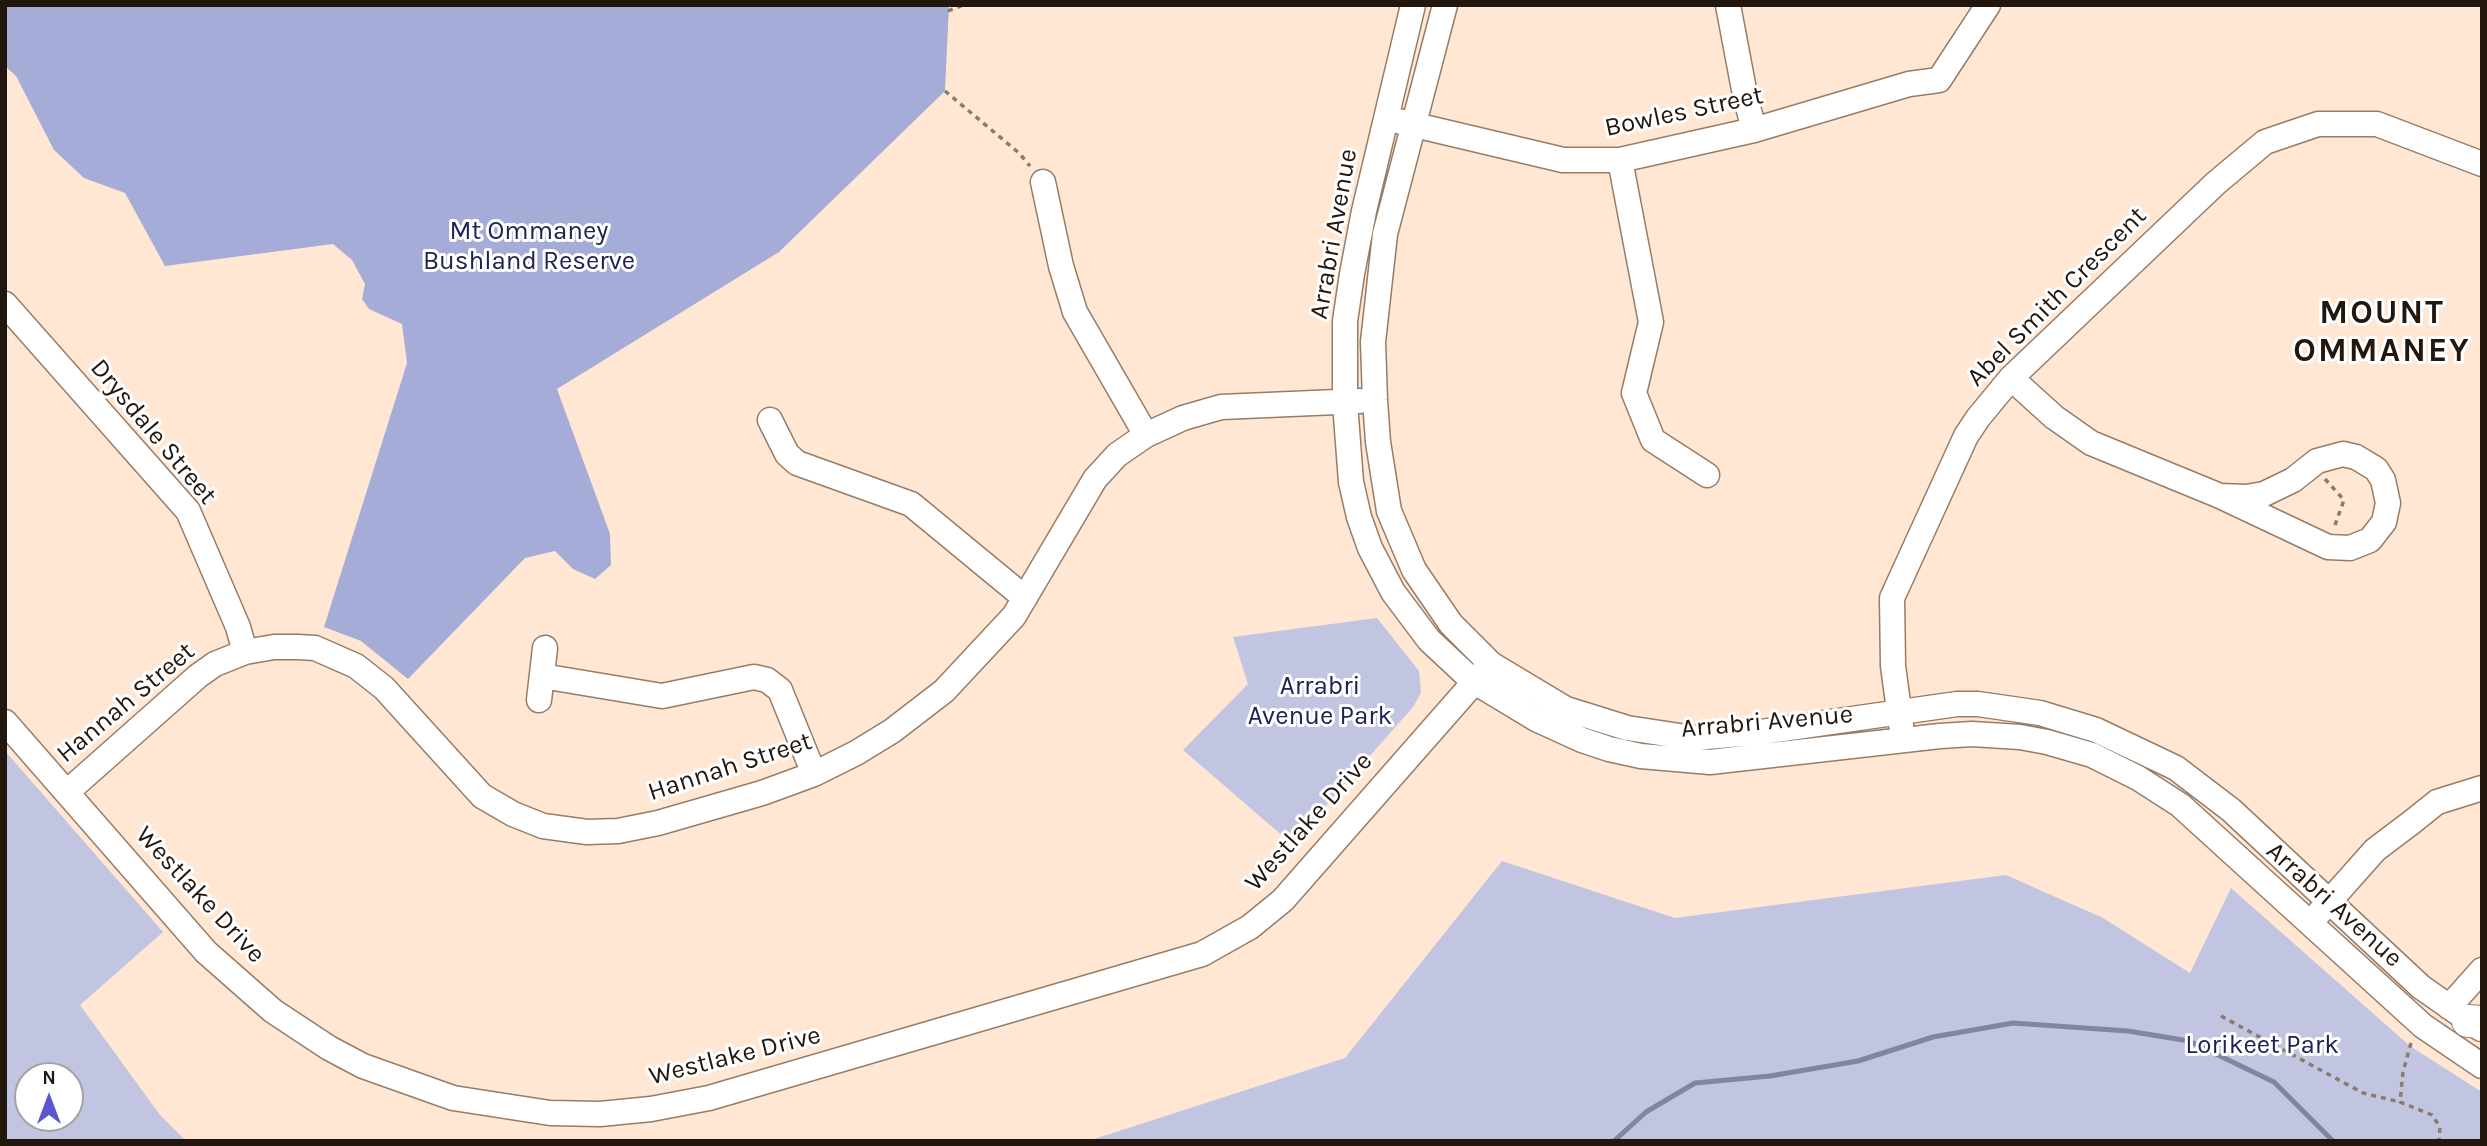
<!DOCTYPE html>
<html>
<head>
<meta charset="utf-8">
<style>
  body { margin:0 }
  #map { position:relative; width:2487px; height:1146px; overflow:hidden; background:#ffe7d3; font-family:Karla,sans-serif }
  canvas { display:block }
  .frame { position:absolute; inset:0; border:7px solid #22170e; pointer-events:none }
  .north { position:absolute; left:14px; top:1062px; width:70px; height:70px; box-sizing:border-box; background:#fff; border:2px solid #a7a29f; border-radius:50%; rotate:0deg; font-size:19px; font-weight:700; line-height:28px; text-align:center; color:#22170e }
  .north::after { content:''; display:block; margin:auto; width:24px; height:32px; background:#5857cf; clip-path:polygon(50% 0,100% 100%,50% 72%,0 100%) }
</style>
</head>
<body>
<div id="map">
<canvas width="2487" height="1146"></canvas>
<div class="frame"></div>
<div class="north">N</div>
</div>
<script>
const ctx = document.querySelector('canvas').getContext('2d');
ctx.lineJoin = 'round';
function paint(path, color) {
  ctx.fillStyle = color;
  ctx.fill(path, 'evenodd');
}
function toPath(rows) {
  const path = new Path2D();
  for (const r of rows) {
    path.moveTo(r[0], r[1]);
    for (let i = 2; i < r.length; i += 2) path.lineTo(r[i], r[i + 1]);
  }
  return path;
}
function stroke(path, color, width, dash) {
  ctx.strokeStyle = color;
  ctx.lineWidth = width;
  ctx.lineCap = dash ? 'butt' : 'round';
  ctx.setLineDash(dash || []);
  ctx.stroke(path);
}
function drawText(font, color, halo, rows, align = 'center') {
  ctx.font = font + ' Karla,sans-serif';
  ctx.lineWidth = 6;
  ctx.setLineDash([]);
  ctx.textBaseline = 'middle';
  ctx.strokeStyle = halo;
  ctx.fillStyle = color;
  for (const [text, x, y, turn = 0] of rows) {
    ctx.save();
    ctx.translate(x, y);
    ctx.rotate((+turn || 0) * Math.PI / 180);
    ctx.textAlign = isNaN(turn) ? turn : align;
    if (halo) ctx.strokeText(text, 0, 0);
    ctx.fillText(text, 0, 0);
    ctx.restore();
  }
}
paint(toPath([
  [1377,618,1419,671,1421,693,1413,707,1292,844,1183,750,1248,684,1233,637],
  [5,751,163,932,80,1005,160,1115,186,1141,5,1141],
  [70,1076,70,1118,28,1118,28,1076],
  [1502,861,1675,918,2006,875,2103,918,2190,973,2231,888,2410,1046,2482,1092,2482,1141,1088,1141,1345,1058]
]), '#c1c5e1');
paint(toPath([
  [5,5,949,5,945,91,779,252,557,389,610,534,611,565,595,579,573,569,555,551,525,558,408,679,361,641,324,627,407,363,402,324,369,309,362,299,365,284,352,260,333,244,165,266,125,193,84,178,54,150,16,76,5,66]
]), '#a6acd8');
stroke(toPath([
  [1614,1141,1646,1112,1695,1083,1770,1076,1858,1061,1933,1037,2013,1023,2128,1031,2189,1041,2274,1082,2333,1141]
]), '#8384a0', 5);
const minor = toPath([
  [1413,5,1364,211,1352,274,1345,321,1345,403,1351,482,1359,517,1370,548,1393,592,1429,640,1473,681,1536,719,1582,740,1609,749,1641,756,1710,762,1940,736,1972,734,2020,737,2047,742,2092,755,2138,778,2180,805,2423,1026,2482,1066],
  [1445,5,1385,234,1373,342,1375,400,1378,442,1389,511,1414,570,1451,624,1491,664,1566,709,1627,728,1693,738,1754,733,1957,704,1978,704,2040,713,2096,730,2176,768,2231,810,2421,987,2481,1029],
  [1728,5,1745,95,1754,130],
  [1398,121,1563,160,1620,160,1754,130,1909,84,1939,80,1988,5],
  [1620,160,1651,322,1634,393,1653,440,1707,475],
  [1043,182,1061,266,1075,312,1146,435],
  [5,304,188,511,238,627,245,652],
  [2011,378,2054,417,2091,443,2220,496,2328,547,2350,548,2370,540,2384,522,2388,503,2383,480,2376,469,2356,457,2343,454,2317,461,2293,480,2264,494,2246,497,2220,496],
  [770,420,787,454,797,463,911,504,1025,598],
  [542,676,662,696,754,677,767,680,780,690,814,774],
  [539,700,545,648],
  [5,722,206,952,273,1011,329,1048,363,1066,453,1098,550,1113,600,1114,651,1109,709,1098,1202,954,1250,927,1283,900,1484,671],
  [1901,725,1893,666,1892,598,1966,436,1978,418,2011,378,2216,183,2265,142,2318,124,2377,124,2482,164],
  [67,792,198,676,215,664,245,652,274,647,298,647,315,648,356,666,384,688,482,796,513,814,543,826,587,832,618,831,658,823,762,793,814,774,856,753,892,731,944,691,1014,616,1095,479,1117,455,1146,435,1183,418,1221,407,1360,401],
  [2319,913,2375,850,2412,822,2437,802,2482,788],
  [2449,1007,2482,970]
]);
const major = toPath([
  [2468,1021,2482,1022]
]);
stroke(minor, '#977c66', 27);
stroke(major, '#977c66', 34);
stroke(toPath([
  [948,11,963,5],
  [945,91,1019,153,1030,166],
  [2325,479,2344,500,2335,525],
  [2221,1016,2363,1093,2400,1102],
  [2411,1043,2403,1072,2400,1102,2432,1115,2440,1127,2439,1141]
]), '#8c7b6d', 3.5, [5, 5]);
stroke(minor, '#fff', 24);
stroke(major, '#fff', 32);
drawText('26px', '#22170e', '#fff', [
  ["Bowles Street",1684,112,-12],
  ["Arrabri Avenue",1334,234,-80],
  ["Abel Smith Crescent",2057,297,-45],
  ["Drysdale Street",153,432,50],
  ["Hannah Street",126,703,-40],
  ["Arrabri Avenue",1767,722,-5],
  ["Hannah Street",730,767,-18],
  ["Westlake Drive",1309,822,-48],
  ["Westlake Drive",200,895,47],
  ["Arrabri Avenue",2334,905,42],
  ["Westlake Drive",735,1056,-14]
]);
drawText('26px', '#212155', '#fff', [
  ["Mt Ommaney",529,232],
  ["Bushland Reserve",529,262],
  ["Arrabri",1320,687],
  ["Avenue Park",1320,717],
  ["Lorikeet Park",2262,1046]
]);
ctx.letterSpacing = '2px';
drawText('bold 33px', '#22170e', '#fff', [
  ["MOUNT",2382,314],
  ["OMMANEY",2382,352]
]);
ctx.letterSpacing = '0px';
</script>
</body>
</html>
